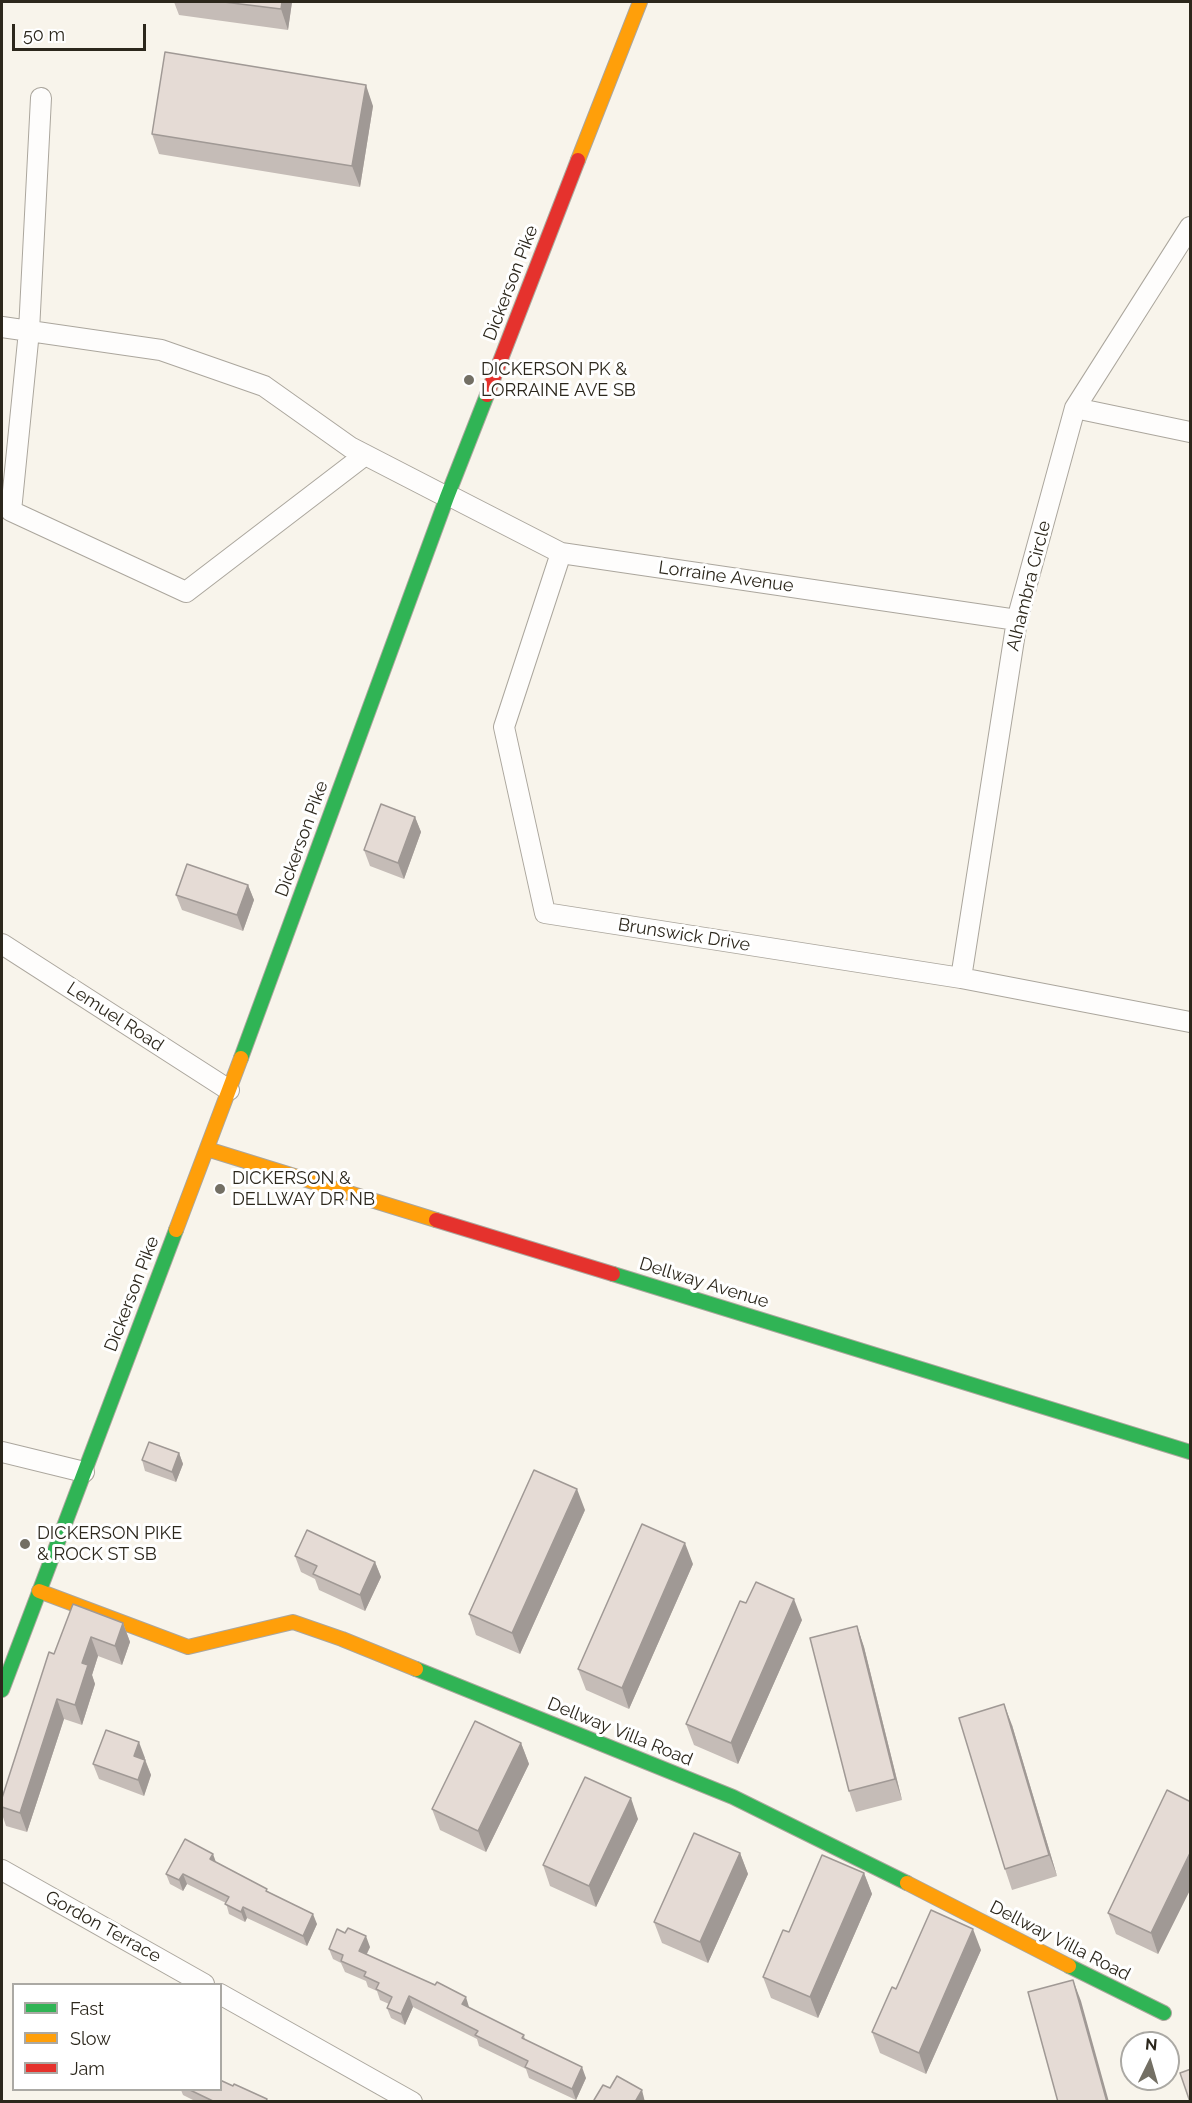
<!DOCTYPE html>
<html>
<head>
<meta charset="utf-8">
<style>
  body { margin:0 }
  #map { position:relative; width:1192px; height:2103px; overflow:hidden; background:#f8f4eb; font-family:Raleway,sans-serif }
  canvas { display:block }
  .frame { position:absolute; inset:0; border:3px solid #2c271c; pointer-events:none }
  .legend { position:absolute; left:12px; top:1983px; width:210px; height:108px; box-sizing:border-box; background:#fff; border:2px solid #aba9a4; margin:0; padding:8px 10px; list-style:none; font-size:18px; color:#2c271c }
  .legend li { display:flex; align-items:center; gap:12px; height:30px }
  .legend b { width:30px; border:2px solid #aba9a4 }
  .north { position:absolute; left:1120px; top:2031px; width:60px; height:60px; box-sizing:border-box; background:#fff; border:2px solid #aba9a4; border-radius:50%; rotate:5deg; font-size:16px; font-weight:700; line-height:24px; text-align:center; color:#2c271c }
  .north::after { content:''; display:block; margin:auto; width:21px; height:27px; background:#736f64; clip-path:polygon(50% 0,100% 100%,50% 72%,0 100%) }
  .scale { position:absolute; left:12px; top:24px; width:134px; height:27px; box-sizing:border-box; border:3px solid #2c271c; border-top:0; padding-left:8px; font-size:18px; line-height:21px; white-space:nowrap; color:#2c271c; -webkit-text-stroke:4px #fff; paint-order:stroke }
</style>
</head>
<body>
<div id="map">
<canvas width="1192" height="2103"></canvas>
<div class="frame"></div>
<ul class="legend">
<li><b style="height:8px;background:#30b455"></b>Fast</li>
<li><b style="height:8px;background:#ff9f0a"></b>Slow</li>
<li><b style="height:8px;background:#e5322d"></b>Jam</li>
</ul>
<div class="north">N</div>
<div class="scale">50 m</div>
</div>
<script>
const ctx = document.querySelector('canvas').getContext('2d');
ctx.lineJoin = 'round';
function toPath(rows) {
  const path = new Path2D();
  for (const r of rows) {
    path.moveTo(r[0], r[1]);
    for (let i = 2; i < r.length; i += 2) path.lineTo(r[i], r[i + 1]);
  }
  return path;
}
function stroke(path, color, width, dash) {
  ctx.strokeStyle = color;
  ctx.lineWidth = width;
  ctx.lineCap = dash ? 'butt' : 'round';
  ctx.setLineDash(dash || []);
  ctx.stroke(path);
}
function paint(path, color) {
  ctx.fillStyle = color;
  ctx.fill(path, 'evenodd');
}
function drawText(font, color, halo, rows, align = 'center') {
  ctx.font = font + ' Raleway,sans-serif';
  ctx.lineWidth = 6;
  ctx.setLineDash([]);
  ctx.textBaseline = 'middle';
  ctx.strokeStyle = halo;
  ctx.fillStyle = color;
  for (const [text, x, y, turn = 0] of rows) {
    ctx.save();
    ctx.translate(x, y);
    ctx.rotate((+turn || 0) * Math.PI / 180);
    ctx.textAlign = isNaN(turn) ? turn : align;
    if (halo) ctx.strokeText(text, 0, 0);
    ctx.fillText(text, 0, 0);
    ctx.restore();
  }
}
const street = toPath([
  [41,98,29,331,11,511,186,592,365,455],
  [2,327,161,350,264,386,350,447,447,497],
  [1075,408,1190,432],
  [448,495,561,553,1017,620],
  [561,553,504,727,545,913,961,978,1190,1022],
  [2,944,229,1090],
  [961,978,1017,620,1075,408,1190,227],
  [2,1452,84,1472],
  [2,1870,204,1984],
  [220,1994,412,2102]
]);
const fast = toPath([
  [241,1058,447,497,487,395],
  [613,1274,1190,1452],
  [416,1669,733,1797,907,1883],
  [2,1690,176,1230],
  [1069,1966,1164,2013]
]);
const slow = toPath([
  [578,160,640,2],
  [207,1149,436,1220],
  [176,1230,241,1058],
  [39,1591,188,1647,293,1622,342,1639,416,1669],
  [907,1883,1069,1966]
]);
const jam = toPath([
  [487,395,578,160],
  [436,1220,613,1274]
]);
stroke(street, '#aba69d', 22);
stroke(fast, '#aba69d', 16);
stroke(slow, '#aba69d', 16);
stroke(jam, '#aba69d', 16);
stroke(street, '#fefdfc', 20);
stroke(fast, '#30b455', 14);
stroke(slow, '#ff9f0a', 14);
stroke(jam, '#e5322d', 14);
paint(toPath([
  [174,2,292,2,288,30,179,15],
  [373,106,360,187,159,154,152,134],
  [415,817,421,832,404,879,370,866,364,850],
  [248,885,254,900,243,931,182,910,176,895],
  [179,1453,183,1464,176,1482,145,1471,142,1460],
  [585,1510,520,1654,476,1635,469,1614],
  [295,1556,375,1562,381,1577,365,1611,319,1590,315,1579,301,1572],
  [693,1564,629,1709,586,1690,578,1669],
  [746,1603,802,1620,738,1764,694,1745,686,1724],
  [123,1623,130,1642,122,1665,98,1656,92,1675,95,1684,82,1725,64,1719,27,1832,6,1826,2,1814,2,1798,54,1654],
  [857,1626,864,1647,902,1800,856,1812,849,1791],
  [1012,1725,1057,1876,1012,1890,1005,1869],
  [521,1743,529,1764,486,1852,440,1830,432,1809],
  [145,1758,145,1759,151,1775,144,1796,99,1779,93,1764],
  [1191,1802,1191,1888,1158,1954,1116,1934,1108,1913],
  [638,1819,596,1907,550,1886,543,1865],
  [740,1853,748,1874,708,1963,662,1943,654,1922],
  [216,1862,269,1892,317,1924,307,1946,247,1918,245,1922,229,1914,226,1903,187,1884,183,1891,170,1884,166,1874],
  [864,1873,872,1894,818,2018,771,1998,763,1977],
  [370,1947,367,1954,469,2007,469,2008,524,2035,525,2040,586,2078,576,2100,529,2078,526,2069,479,2046,477,2039,413,2007,405,2025,391,2018,387,2008,389,2004,380,2000,377,1991,368,1987,366,1981,345,1972,341,1963,333,1959,329,1949],
  [981,1950,926,2074,880,2053,872,2032,896,1989],
  [181,2090,220,2090,268,2102,197,2102,183,2095]
]), '#c5bcb7');
paint(toPath([
  [282,2,292,2,288,30,281,9],
  [366,85,373,106,360,187,352,166],
  [415,817,421,832,404,879,398,863],
  [248,885,254,900,243,931,237,915],
  [179,1453,183,1464,176,1482,172,1472],
  [577,1489,585,1510,520,1654,512,1633],
  [685,1543,693,1564,629,1709,622,1688],
  [375,1562,381,1577,365,1611,360,1595],
  [794,1599,802,1620,738,1764,731,1743],
  [123,1623,130,1642,122,1665,115,1646],
  [857,1626,864,1647,902,1800,895,1779],
  [91,1637,98,1656,92,1675,95,1684,82,1725,75,1705,82,1663],
  [57,1699,64,1719,27,1832,20,1813],
  [1004,1704,1012,1725,1057,1876,1049,1855],
  [139,1742,145,1758,140,1771,134,1756],
  [521,1743,529,1764,486,1852,478,1831],
  [145,1760,151,1775,144,1796,138,1780],
  [631,1798,638,1819,596,1907,589,1886],
  [1191,1851,1191,1888,1158,1954,1151,1933],
  [740,1853,748,1874,708,1963,700,1942],
  [213,1854,217,1865,210,1859],
  [864,1873,872,1894,818,2018,810,1997],
  [183,1874,187,1884,183,1891,179,1880],
  [243,1907,247,1918,245,1922,241,1912],
  [313,1914,317,1924,307,1946,303,1936],
  [973,1929,981,1950,926,2074,919,2053],
  [366,1936,370,1947,363,1961,359,1951],
  [1073,1980,1081,2001,1109,2102,1107,2102],
  [409,1996,413,2007,405,2025,401,2014],
  [466,1997,469,2007,466,2015,462,2004],
  [582,2067,586,2078,576,2100,572,2089],
  [642,2090,645,2102,635,2102]
]), '#a09995');
const building = toPath([
  [224,2,282,2,281,9,224,2],
  [165,52,366,85,352,166,152,134,165,52],
  [381,804,415,817,398,863,364,850,381,804],
  [187,864,248,885,237,915,176,895,187,864],
  [149,1442,179,1453,172,1472,142,1460,149,1442],
  [534,1470,577,1489,512,1633,469,1614,534,1470],
  [642,1524,685,1543,622,1688,578,1669,642,1524],
  [307,1530,375,1562,360,1595,313,1574,317,1566,295,1556,307,1530],
  [756,1582,794,1599,731,1743,686,1724,740,1601,746,1603,756,1582],
  [73,1604,123,1623,115,1646,91,1637,82,1663,88,1665,75,1705,57,1699,20,1813,2,1807,2,1798,49,1652,54,1654,73,1604],
  [857,1626,895,1779,849,1791,810,1638,857,1626],
  [1004,1704,1049,1855,1005,1869,959,1718,1004,1704],
  [475,1721,521,1743,478,1831,432,1809,475,1721],
  [106,1730,139,1742,134,1756,145,1760,138,1780,93,1764,106,1730],
  [585,1777,631,1798,589,1886,543,1865,585,1777],
  [1167,1790,1191,1802,1191,1851,1151,1933,1108,1913,1167,1790],
  [694,1833,740,1853,700,1942,654,1922,694,1833],
  [185,1839,213,1854,210,1859,267,1889,266,1891,313,1914,303,1936,243,1907,241,1912,225,1904,229,1897,183,1874,179,1880,166,1874,185,1839],
  [822,1855,864,1873,810,1997,763,1977,783,1930,789,1932,822,1855],
  [931,1910,973,1929,919,2053,872,2032,892,1987,896,1989,931,1910],
  [348,1928,366,1936,359,1951,435,1985,437,1982,466,1997,462,2004,524,2035,522,2038,582,2067,572,2089,525,2067,528,2061,475,2035,478,2031,409,1996,401,2014,387,2008,392,1997,376,1989,379,1983,364,1976,366,1972,341,1961,343,1955,329,1949,337,1929,345,1933,348,1928],
  [1073,1980,1107,2102,1058,2102,1028,1992,1073,1980],
  [1191,2069,1191,2102,1190,2102,1180,2073,1191,2069],
  [617,2076,642,2090,635,2102,597,2102,594,2100,603,2085,610,2088,617,2076],
  [220,2080,233,2086,234,2084,267,2099,266,2102,215,2102,190,2090,220,2090,220,2080]
]);
paint(building, '#e5dbd5');
stroke(building, '#a09995', 1.5);
for (const [x, y, r, color] of [
  [469,380,6,"#736f64"],
  [220,1189,6,"#736f64"],
  [25,1544,6,"#736f64"]
]) {
  const dot = new Path2D();
  dot.arc(x, y, r, 0, 2 * Math.PI);
  ctx.fillStyle = color;
  ctx.fill(dot);
  stroke(dot, '#fff', 2);
}
drawText('18px', '#2c271c', '#fff', [
  ["Dickerson Pike",511,283,-69],
  ["Lorraine Avenue",726,577,8],
  ["Alhambra Circle",1029,586,-76],
  ["Dickerson Pike",302,839,-70],
  ["Brunswick Drive",684,935,9],
  ["Lemuel Road",115,1017,33],
  ["Dellway Avenue",704,1283,17],
  ["Dickerson Pike",132,1294,-69],
  ["Dellway Villa Road",620,1732,22],
  ["Gordon Terrace",103,1927,29],
  ["Dellway Villa Road",1060,1941,27]
]);
drawText('18px', '#2c271c', '#fff', [
  ["DICKERSON PK &",481,370],
  ["LORRAINE AVE SB",481,391],
  ["DICKERSON &",232,1179],
  ["DELLWAY DR NB",232,1200],
  ["DICKERSON PIKE",37,1534],
  ["& ROCK ST SB",37,1555]
], 'left');
</script>
</body>
</html>
